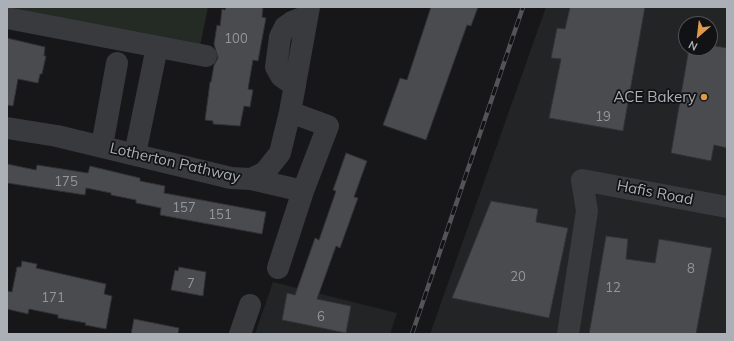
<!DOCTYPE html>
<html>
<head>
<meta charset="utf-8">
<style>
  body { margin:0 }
  #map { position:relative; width:734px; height:341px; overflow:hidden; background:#171719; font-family:Mulish,sans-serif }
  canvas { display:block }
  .frame { position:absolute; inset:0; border:8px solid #abb0b7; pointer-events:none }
  .north { position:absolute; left:678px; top:16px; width:40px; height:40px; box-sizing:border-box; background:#121214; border:1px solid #4f5155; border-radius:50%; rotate:208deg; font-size:11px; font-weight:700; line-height:16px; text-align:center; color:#abb0b7 }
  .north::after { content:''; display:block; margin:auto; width:14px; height:18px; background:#de9a4a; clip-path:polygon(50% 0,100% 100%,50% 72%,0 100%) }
</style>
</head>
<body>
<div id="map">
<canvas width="734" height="341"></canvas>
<div class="frame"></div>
<div class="north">N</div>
</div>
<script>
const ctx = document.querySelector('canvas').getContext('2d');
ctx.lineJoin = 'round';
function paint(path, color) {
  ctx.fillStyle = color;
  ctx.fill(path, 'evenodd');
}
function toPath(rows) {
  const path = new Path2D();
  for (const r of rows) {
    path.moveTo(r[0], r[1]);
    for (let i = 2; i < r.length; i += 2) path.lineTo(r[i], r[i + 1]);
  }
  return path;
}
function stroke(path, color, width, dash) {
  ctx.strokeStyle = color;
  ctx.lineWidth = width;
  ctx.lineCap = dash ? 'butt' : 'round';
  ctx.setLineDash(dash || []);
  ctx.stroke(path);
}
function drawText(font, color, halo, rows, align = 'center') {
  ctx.font = font + ' Mulish,sans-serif';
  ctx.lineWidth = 3.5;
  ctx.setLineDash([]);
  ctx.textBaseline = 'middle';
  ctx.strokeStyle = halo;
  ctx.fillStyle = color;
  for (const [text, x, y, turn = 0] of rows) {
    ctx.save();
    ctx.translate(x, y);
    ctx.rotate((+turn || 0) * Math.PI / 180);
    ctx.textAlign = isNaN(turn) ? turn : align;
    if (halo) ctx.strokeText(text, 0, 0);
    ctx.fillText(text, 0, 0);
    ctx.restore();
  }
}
paint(toPath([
  [546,7,727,7,727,334,430,334],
  [686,24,710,24,710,48,686,48],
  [273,282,397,313,390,334,255,334]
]), '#232426');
paint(toPath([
  [7,7,208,7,200,46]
]), '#242a24');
const building = toPath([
  [226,7,263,7,262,17,266,18,258,61,253,60,248,89,253,90,250,107,244,106,240,126,213,124,213,121,205,120,210,82,211,82,214,65,218,58,214,44,217,25,220,26,222,9,225,10,226,7],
  [431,7,478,7,471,26,467,25,426,140,383,125,400,78,407,80,431,7],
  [570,7,645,7,623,131,549,118,561,59,551,58,557,28,565,29,570,7],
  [7,38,45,47,44,56,46,56,42,74,40,74,38,83,18,79,13,106,7,105,7,38],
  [710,45,727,48,727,148,714,145,711,161,671,153,689,48,710,48,710,45],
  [346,153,367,161,354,197,358,198,340,248,336,246,317,299,351,306,346,333,282,320,287,293,295,295,315,238,319,240,336,191,333,190,346,153],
  [7,164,36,170,37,165,88,173,90,166,140,178,140,181,165,186,164,193,266,212,262,234,160,215,161,208,136,203,136,200,111,195,111,193,86,188,85,195,7,183,7,164],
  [491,201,538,209,536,222,568,228,549,318,452,298,491,201],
  [606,236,628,239,626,259,655,263,659,239,712,248,696,334,589,334,606,236],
  [22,261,37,264,36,268,106,284,104,294,112,296,106,329,85,325,86,323,58,318,58,315,29,309,28,314,7,309,7,291,12,292,17,267,21,267,22,261],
  [179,267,206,272,203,296,171,290,175,270,178,271,179,267],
  [134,319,179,328,178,334,131,334,134,319]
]);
paint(building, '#494b4e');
stroke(building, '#313235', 1);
stroke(toPath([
  [7,18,206,56],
  [295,86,281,76,276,67,280,37,285,27,292,22,307,16],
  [7,128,57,136,231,178,251,179,265,172,280,153,290,112,309,7],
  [102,146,117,63],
  [135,154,157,47],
  [251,179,303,191],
  [278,268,303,191,328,126,290,112],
  [240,334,250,305],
  [568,334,587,211,582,180,727,207]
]), '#393a3d', 22);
const rail = toPath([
  [412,334,523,7]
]);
stroke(rail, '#525458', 4.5);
stroke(rail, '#121214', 3, [9]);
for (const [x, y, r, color] of [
  [704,97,4,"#de9a4a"]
]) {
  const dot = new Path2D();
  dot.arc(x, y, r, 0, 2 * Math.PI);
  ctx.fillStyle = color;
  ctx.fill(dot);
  stroke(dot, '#121214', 1.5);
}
drawText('13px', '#92979d', null, [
  ["100",236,39],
  ["19",603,117],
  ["175",66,182],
  ["157",184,208],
  ["151",220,215],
  ["8",691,269],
  ["20",518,277],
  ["7",191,284],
  ["12",613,288],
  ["171",53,298],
  ["6",321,317]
]);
drawText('15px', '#abb0b7', '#121214', [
  ["ACE Bakery",696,97]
], 'right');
drawText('15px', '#abb0b7', '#121214', [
  ["Lotherton Pathway",175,163,13],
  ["Hafis Road",655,193,11]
]);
</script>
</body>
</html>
